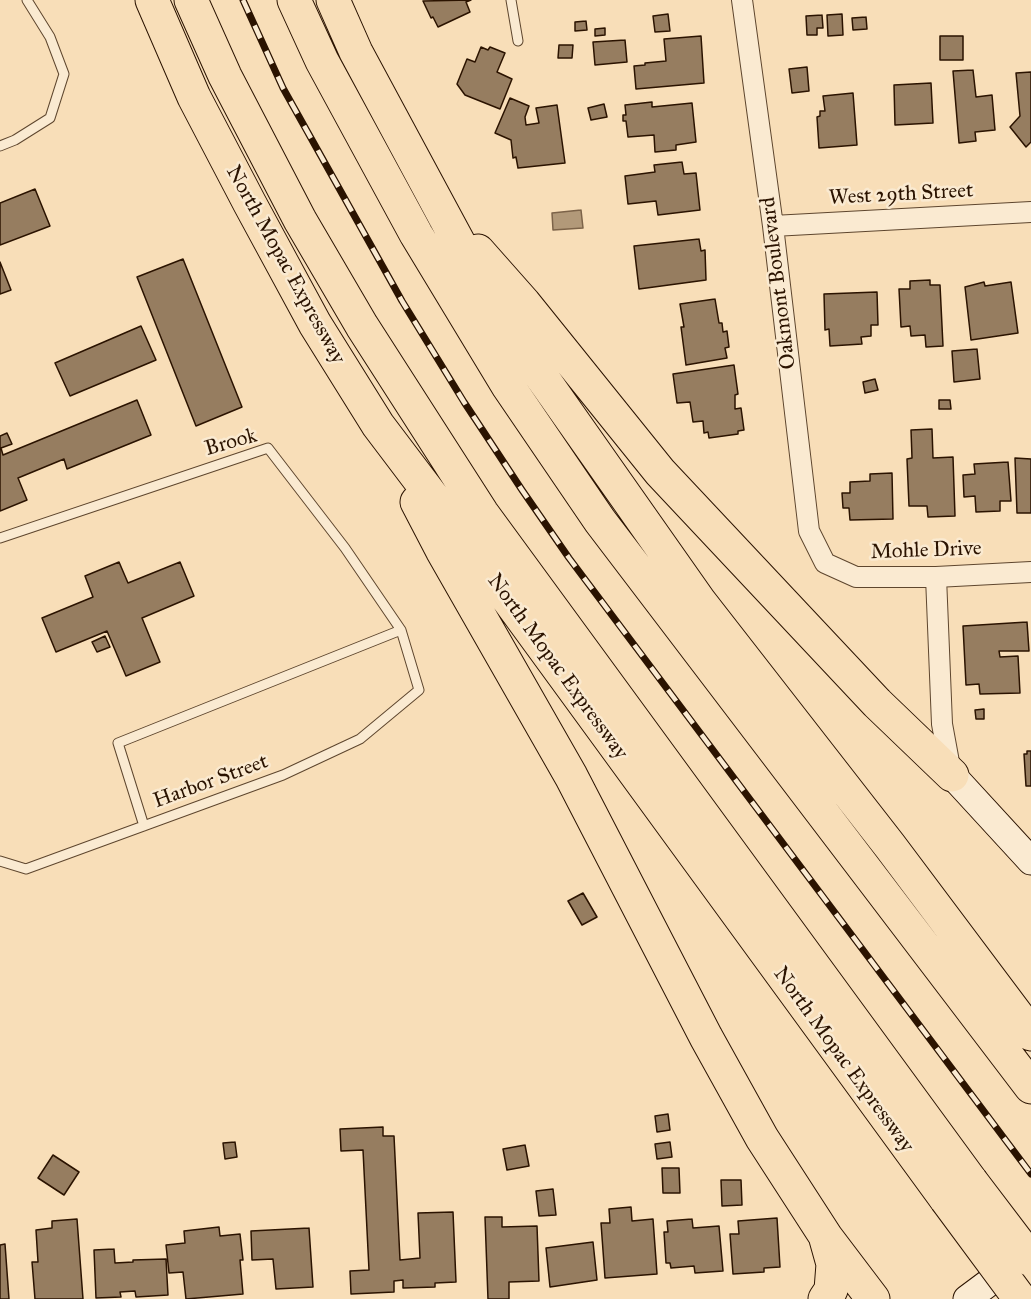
<!DOCTYPE html>
<html>
<head>
<meta charset="utf-8">
<style>
  body { margin:0 }
  canvas { display:block; background:#f8deb8 }
</style>
</head>
<body>
<canvas width="1031" height="1299"></canvas>
<script>
const ctx = document.querySelector('canvas').getContext('2d');
ctx.lineJoin = 'round';
function paint(path, color) {
  ctx.fillStyle = color;
  ctx.fill(path, 'evenodd');
}
function toPath(rows) {
  const path = new Path2D();
  for (const r of rows) {
    path.moveTo(r[0], r[1]);
    for (let i = 2; i < r.length; i += 2) path.lineTo(r[i], r[i + 1]);
  }
  return path;
}
function stroke(path, color, width, dash) {
  ctx.strokeStyle = color;
  ctx.lineWidth = width;
  ctx.lineCap = dash ? 'butt' : 'round';
  ctx.setLineDash(dash || []);
  ctx.stroke(path);
}
function drawText(font, color, halo, rows, align = 'center') {
  ctx.font = font + ' "IM FELL Great Primer",serif';
  ctx.lineWidth = 5;
  ctx.setLineDash([]);
  ctx.textBaseline = 'middle';
  ctx.strokeStyle = halo;
  ctx.fillStyle = color;
  for (const [text, x, y, turn = 0] of rows) {
    ctx.save();
    ctx.translate(x, y);
    ctx.rotate((+turn || 0) * Math.PI / 180);
    ctx.textAlign = isNaN(turn) ? turn : align;
    if (halo) ctx.strokeText(text, 0, 0);
    ctx.fillText(text, 0, 0);
    ctx.restore();
  }
}
const water = toPath([
  [581,210,583,228,553,230,552,213,581,210]
]);
paint(water, '#b29979');
stroke(water, '#7c6349', 1.5);
const building = toPath([
  [471,0,466,2,470,12,438,27,433,17,431,18,423,1,471,0],
  [668,14,670,31,655,32,653,16,668,14],
  [842,14,843,35,828,36,827,15,842,14],
  [822,15,823,28,817,28,817,35,807,35,806,16,822,15],
  [866,17,867,29,853,30,852,18,866,17],
  [586,21,587,30,575,31,575,22,586,21],
  [605,28,605,35,595,36,595,29,605,28],
  [701,36,704,83,636,89,634,66,645,65,645,63,666,61,664,39,701,36],
  [940,36,963,36,963,60,940,60,940,36],
  [625,40,627,62,595,65,593,42,625,40],
  [559,45,573,45,572,58,558,58,559,45],
  [481,47,488,50,490,47,505,53,497,72,512,79,500,109,465,95,457,84,467,59,475,62,481,47],
  [807,67,809,91,792,93,789,69,807,67],
  [973,70,976,97,992,95,995,130,975,132,976,141,959,143,953,71,973,70],
  [1031,72,1031,142,1026,147,1010,127,1020,116,1016,73,1031,72],
  [931,83,933,123,895,125,894,85,931,83],
  [853,93,857,145,819,148,817,117,820,116,820,111,825,111,823,96,853,93],
  [510,98,529,106,525,117,526,125,539,123,536,108,557,105,565,163,518,168,516,157,513,158,511,140,495,133,510,98],
  [652,102,652,107,692,103,696,142,676,145,676,150,655,152,654,135,628,137,626,121,623,121,623,115,626,115,625,105,652,102],
  [604,104,607,117,591,120,588,108,604,104],
  [682,162,684,174,696,173,700,210,658,215,656,201,628,204,625,176,655,172,654,165,682,162],
  [35,189,50,226,0,245,0,203,35,189],
  [699,239,701,251,705,250,706,280,639,289,634,246,699,239],
  [183,259,242,407,196,426,137,277,183,259],
  [0,262,11,290,0,294,0,262],
  [930,280,930,285,940,285,943,346,926,347,925,335,911,336,910,326,901,327,899,289,910,289,910,281,930,280],
  [984,282,985,286,1011,282,1018,333,971,340,965,287,984,282],
  [877,292,878,325,871,325,871,336,861,337,862,344,830,346,829,329,825,330,824,294,877,292],
  [715,299,719,323,722,323,723,332,727,331,729,347,725,348,727,358,686,365,681,327,684,327,680,304,715,299],
  [141,326,156,360,70,396,55,363,141,326],
  [977,349,980,379,954,382,952,351,977,349],
  [734,365,738,394,735,395,735,409,741,408,744,430,738,431,738,434,709,438,708,432,704,433,703,421,693,422,690,402,677,403,673,374,734,365],
  [875,379,878,390,865,393,863,382,875,379],
  [137,400,151,435,67,469,64,459,18,478,27,500,0,511,0,436,7,433,12,444,1,448,3,455,137,400],
  [939,400,950,400,951,409,939,409,939,400],
  [932,429,933,458,953,457,955,516,928,517,927,506,909,506,907,459,912,458,911,430,932,429],
  [1015,458,1031,459,1031,513,1017,513,1015,458],
  [1008,462,1011,501,1000,501,1000,511,976,512,975,496,964,497,963,475,975,474,974,464,1008,462],
  [892,473,893,519,850,520,849,508,843,508,842,493,850,493,850,482,870,481,870,474,892,473],
  [119,562,128,583,180,562,194,596,142,618,160,662,126,676,107,631,56,652,42,618,93,597,85,576,119,562],
  [1027,622,1029,651,999,651,1000,657,1018,656,1020,693,980,694,979,684,966,685,963,626,1027,622],
  [105,636,110,647,97,652,92,642,105,636],
  [984,709,984,719,976,719,975,710,984,709],
  [1027,751,1031,751,1031,786,1026,786,1024,754,1027,754,1027,751],
  [583,893,597,917,582,925,568,901,583,893],
  [668,1114,670,1130,657,1132,655,1116,668,1114],
  [383,1127,383,1136,394,1136,400,1260,420,1258,418,1213,453,1212,456,1282,435,1283,435,1287,403,1288,403,1280,394,1281,394,1292,351,1294,350,1271,369,1270,363,1150,341,1151,340,1129,383,1127],
  [235,1142,237,1157,225,1159,223,1143,235,1142],
  [670,1142,672,1157,657,1159,655,1144,670,1142],
  [525,1145,529,1166,507,1170,503,1149,525,1145],
  [53,1155,79,1172,64,1195,38,1178,53,1155],
  [662,1168,679,1168,680,1193,663,1193,662,1168],
  [721,1180,741,1180,742,1205,722,1206,721,1180],
  [553,1189,556,1215,539,1216,536,1191,553,1189],
  [631,1207,632,1221,653,1219,657,1274,605,1278,601,1223,610,1223,609,1209,631,1207],
  [485,1217,502,1217,502,1227,537,1226,539,1281,509,1282,509,1299,488,1299,485,1217],
  [777,1218,780,1267,764,1268,764,1272,733,1274,730,1234,739,1234,738,1221,777,1218],
  [77,1219,83,1299,35,1299,32,1262,38,1262,36,1230,52,1228,52,1221,77,1219],
  [692,1219,693,1228,719,1226,723,1271,695,1273,694,1266,671,1268,670,1263,666,1263,664,1232,668,1232,667,1221,692,1219],
  [219,1227,220,1236,240,1234,243,1260,240,1260,243,1294,186,1299,183,1272,169,1273,166,1245,185,1243,184,1231,219,1227],
  [309,1228,313,1287,276,1289,273,1259,252,1260,251,1231,309,1228],
  [593,1242,597,1280,550,1287,546,1248,593,1242],
  [5,1244,9,1299,0,1299,0,1245,5,1244],
  [114,1249,115,1263,133,1262,133,1260,166,1259,168,1295,136,1297,135,1291,120,1292,121,1297,96,1298,94,1250,114,1249]
]);
paint(building, '#967d60');
stroke(building, '#2b1300', 1.5);
const lane = toPath([
  [511,0,518,41],
  [0,146,15,140,50,118,64,74,50,37,27,0],
  [0,538,268,448,345,548,401,630,419,690,360,739,283,775,26,869,0,861],
  [144,826,118,743,401,630]
]);
const street = toPath([
  [742,0,773,226,809,531,825,563,856,577,936,577,1031,572],
  [773,226,1031,212],
  [936,577,942,724,951,773]
]);
const secondary = toPath([
  [952,775,1031,861],
  [967,1299,1018,1261]
]);
const highway = toPath([
  [152,0,194,97,250,204,315,324,378,425,462,536,946,1199],
  [191,0,225,76,300,220,362,326,482,513,971,1181],
  [294,0,322,61,416,234,508,386,600,521,1031,1087],
  [333,0,356,52,489,299,532,363,700,602,890,846,1031,1034],
  [478,251,524,303,660,472,877,703,952,775],
  [417,502,442,550,571,776,706,1037,762,1138,826,1237,873,1299],
  [825,1299,831,1290,833,1264,826,1239]
]);
stroke(lane, '#5e462e', 11);
stroke(street, '#5e462e', 22);
stroke(secondary, '#2b1300', 29);
stroke(highway, '#2b1300', 35);
stroke(lane, '#faead1', 9);
stroke(street, '#faead1', 20);
stroke(secondary, '#faead1', 27);
stroke(highway, '#f8deb8', 33);
const rail = toPath([
  [243,0,283,88,402,301,464,402,522,490,569,558,1031,1174]
]);
stroke(rail, '#2b1300', 7);
stroke(rail, '#faead1', 4.5, [14]);
const highwayBridge = toPath([
  [971,1181,1031,1260],
  [946,1199,1020,1299]
]);
stroke(highwayBridge, '#2b1300', 35, []);
stroke(highwayBridge, '#f8deb8', 33);
drawText('21px', '#2b1300', '#faead1', [
  ["West 29th Street",901,195,-3],
  ["North Mopac Expressway",285,265,61],
  ["Oakmont Boulevard",779,283,-97],
  ["Brook",231,443,-16],
  ["Mohle Drive",926,551,-2],
  ["North Mopac Expressway",557,667,54],
  ["Harbor Street",211,782,-20],
  ["North Mopac Expressway",843,1060,54]
]);
</script>
</body>
</html>
